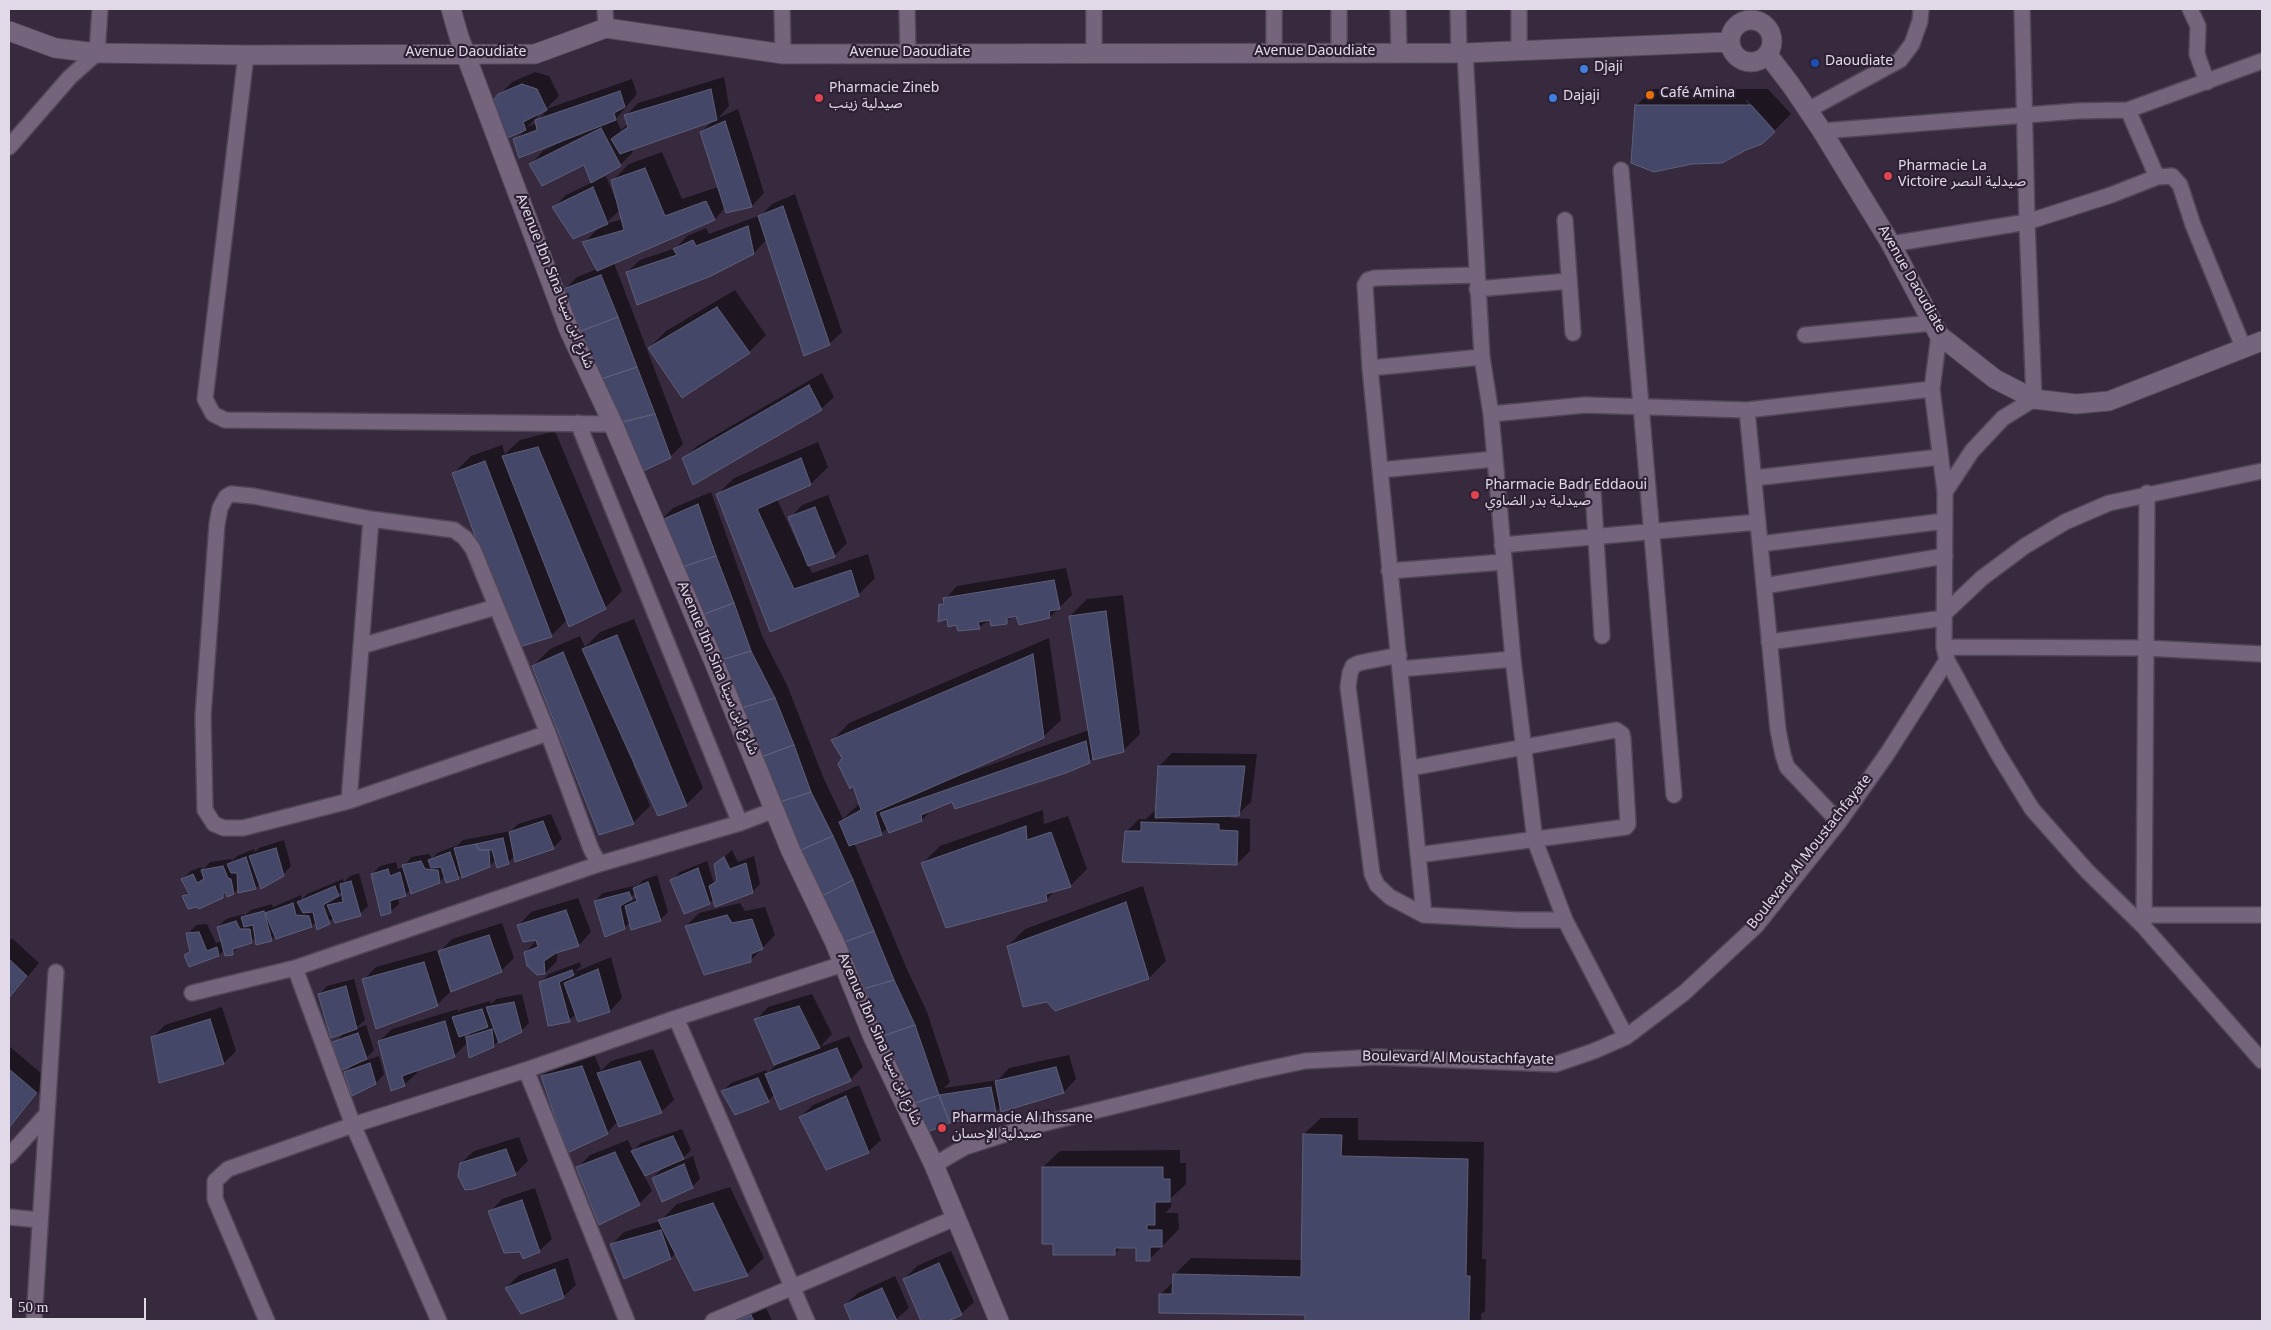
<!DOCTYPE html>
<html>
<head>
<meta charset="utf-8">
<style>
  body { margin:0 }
  #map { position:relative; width:2271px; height:1330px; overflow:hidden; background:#372a3f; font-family:Georgia,serif }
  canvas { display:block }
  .frame { position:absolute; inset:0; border:10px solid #e1d9e7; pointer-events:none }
  .scale { position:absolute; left:10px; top:1298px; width:136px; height:22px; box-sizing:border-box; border:2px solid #e1d9e7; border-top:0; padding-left:6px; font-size:15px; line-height:18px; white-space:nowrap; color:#e1d9e7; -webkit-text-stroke:4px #2d2034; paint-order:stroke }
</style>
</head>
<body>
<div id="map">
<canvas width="2271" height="1330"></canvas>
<div class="frame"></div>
<div class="scale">50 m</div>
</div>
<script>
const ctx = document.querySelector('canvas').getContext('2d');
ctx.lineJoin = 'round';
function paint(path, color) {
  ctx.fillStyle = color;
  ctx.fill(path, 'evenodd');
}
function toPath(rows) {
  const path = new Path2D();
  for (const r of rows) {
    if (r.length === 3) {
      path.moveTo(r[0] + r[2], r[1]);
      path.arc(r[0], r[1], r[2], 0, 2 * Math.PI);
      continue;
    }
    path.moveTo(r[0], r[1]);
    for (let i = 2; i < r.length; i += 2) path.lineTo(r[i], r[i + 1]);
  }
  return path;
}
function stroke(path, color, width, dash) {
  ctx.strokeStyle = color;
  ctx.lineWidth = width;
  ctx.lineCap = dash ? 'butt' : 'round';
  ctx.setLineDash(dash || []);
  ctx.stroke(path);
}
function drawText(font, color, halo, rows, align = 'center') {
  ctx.font = font + ' Georgia,"Noto Sans Arabic",serif';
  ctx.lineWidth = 4.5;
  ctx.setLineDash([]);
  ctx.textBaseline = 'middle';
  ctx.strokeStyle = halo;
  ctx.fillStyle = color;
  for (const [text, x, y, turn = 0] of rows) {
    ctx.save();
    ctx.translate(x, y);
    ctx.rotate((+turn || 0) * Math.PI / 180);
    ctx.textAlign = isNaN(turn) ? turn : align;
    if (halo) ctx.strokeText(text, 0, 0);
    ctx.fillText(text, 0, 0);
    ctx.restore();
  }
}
paint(toPath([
  [535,72,549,76,559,96,546,109,537,114,538,116,527,127,537,123,537,121,549,108,632,79,637,94,616,119,621,130,628,124,625,116,638,103,724,77,729,106,718,118,738,109,764,193,752,206,726,212,725,208,715,219,614,263,683,444,670,457,640,471,564,290,577,277,597,269,584,243,601,225,554,207,566,195,593,182,585,164,531,164,543,151,563,141,562,140,515,140,526,129,508,137,499,95,512,82],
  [714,120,701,132,718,187,682,199,662,152,629,164,612,181,617,197,615,198,606,176,601,178,600,177,620,165,633,152,631,148],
  [620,210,623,219,605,224],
  [1653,89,1768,89,1791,114,1775,130,1747,100,1746,101,1772,131,1774,131,1762,143,1692,163,1636,106],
  [795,194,842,332,829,344,767,239,754,253,710,275,627,272,640,260,676,248,687,236,706,228,709,234,761,215,772,204],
  [735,290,766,335,749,352,683,397,649,348,666,331],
  [822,373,834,397,821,409,684,458,697,446],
  [555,431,622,591,605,608,567,620,551,636,454,473,471,456,502,445,505,454,520,440],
  [818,442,828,467,811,484,777,499,799,547,801,546,790,518,802,505,828,495,847,543,835,555,808,565,812,573,868,554,875,578,858,595,771,630,717,495,734,478],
  [711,492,763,638,787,685,824,779,843,819,860,803,843,758,833,740,849,723,1049,638,1061,720,1043,737,963,772,964,774,1089,730,1070,616,1087,599,1123,595,1140,734,1123,751,1094,757,1089,762,952,800,933,808,922,820,888,827,882,833,854,843,906,967,927,1012,950,1082,944,1088,998,1080,1009,1068,1069,1055,1076,1079,1064,1092,1002,1110,1001,1106,996,1111,950,1122,660,521,673,508],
  [1066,568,1072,595,1050,617,1017,615,1013,616,1006,622,990,619,979,628,957,624,948,618,940,605,957,586],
  [634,619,703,788,686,805,635,763,633,764,650,806,633,823,599,834,533,666,550,649,580,636,585,647,600,632],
  [1172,753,1257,754,1251,802,1238,814,1231,815,1231,818,1250,819,1250,851,1237,864,1126,832,1139,819,1146,819,1156,809,1159,766],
  [1043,810,1044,824,1068,816,1087,869,1070,886,1056,890,1046,900,923,863,940,846],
  [551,814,562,839,553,848,515,856,508,863,496,859,490,866,462,874,458,878,445,876,439,882,410,890,405,895,398,897,399,904,390,912,372,874,380,866,396,862,398,869,404,867,411,857,429,854,432,858,437,853,458,845,463,840,511,831,518,824],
  [284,840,291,866,283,875,260,884,256,888,239,891,239,888,234,893,227,892,222,897,184,896,189,891,182,879,191,871,201,867,203,870,210,862,231,859,232,861,237,856,254,849,255,852,259,848],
  [732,850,738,862,754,856,760,884,752,892,714,899,710,903,672,880,680,872,707,861,714,883,718,879,715,865],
  [359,873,368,906,360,914,334,918,318,928,316,922,312,926,276,935,271,940,256,937,251,942,240,945,232,954,224,950,219,955,186,955,191,950,188,934,196,925,207,924,216,943,222,941,218,927,226,919,244,914,245,915,251,910,272,904,273,907,301,895,302,899,307,894,343,879,344,882,350,876],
  [342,891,343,896,336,897],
  [657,875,668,912,660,920,630,922,624,928,595,901,603,893,638,885,643,880],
  [636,893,637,897,629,903,629,899],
  [1143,886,1166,961,1149,978,1008,946,1025,929],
  [578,898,591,932,579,945,557,952,557,961,545,973,525,952,537,940,537,938,519,925,531,912],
  [740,903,745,911,765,907,775,935,750,961,686,926,699,913],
  [502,923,514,958,501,971,445,976,450,992,437,1005,363,980,376,967,437,950,438,953,452,939],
  [12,938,39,963,9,999,9,941],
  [611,957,622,998,610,1011,576,1014,569,1020,541,982,549,974,580,962,581,966,575,972],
  [577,973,569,980,568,976],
  [354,979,365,1020,355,1029,366,1025,374,1050,364,1061,379,1056,384,1074,376,1083,345,1073,354,1064,334,1043,344,1033,319,995,327,986],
  [522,994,529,1023,521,1031,499,1040,493,1046,468,1042,454,1056,416,1070,417,1073,404,1085,379,1041,392,1029,458,1009,458,1012,462,1009,490,1001,491,1004,496,999],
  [474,1030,465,1039,464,1034],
  [812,994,832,1034,820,1047,849,1036,863,1067,851,1079,781,1108,775,1094,768,1101,722,1092,731,1083,766,1070,768,1073,780,1061,756,1020,768,1007],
  [222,1007,236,1051,224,1063,153,1037,165,1025],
  [9,1046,49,1080,9,1129],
  [653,1049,674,1100,661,1112,618,1121,607,1133,542,1076,555,1063,594,1054,601,1071,611,1061],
  [859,1085,881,1140,868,1152,800,1117,813,1105],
  [1321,1118,1358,1118,1358,1140,1484,1142,1482,1259,1486,1259,1485,1311,1481,1314,1481,1321,1306,1321,1306,1314,1161,1294,1174,1281,1174,1275,1191,1258,1302,1260,1304,1134],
  [682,1129,691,1150,679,1162,693,1156,700,1179,692,1187,653,1178,664,1166,644,1175,652,1191,639,1204,578,1167,590,1155,628,1140,633,1151,641,1143],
  [519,1137,528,1161,515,1174,461,1163,474,1151],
  [1180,1150,1180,1163,1186,1163,1186,1184,1171,1198,1171,1207,1165,1213,1178,1213,1179,1229,1149,1260,1138,1247,1121,1247,1114,1254,1054,1243,1043,1167,1060,1151],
  [730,1187,764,1258,747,1274,676,1253,671,1258,611,1245,624,1232,660,1221,677,1204],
  [535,1188,552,1239,539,1251,490,1212,502,1199],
  [951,1251,974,1302,961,1314,945,1321,923,1321,904,1279,917,1266],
  [568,1258,576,1285,563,1297,506,1288,519,1275],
  [895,1276,909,1308,894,1321,853,1321,845,1305,858,1293],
  [764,1303,772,1321,718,1321]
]), '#0007');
const building = toPath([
  [522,84,537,89,547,110,523,122,526,130,507,138,489,107,498,94,522,84],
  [711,89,717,120,620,154,611,139,628,127,624,115,711,89],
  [620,91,625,107,614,113,616,120,519,158,513,139,537,130,535,120,620,91],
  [1635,105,1751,105,1775,132,1762,144,1746,150,1722,163,1692,164,1654,172,1631,163,1635,105],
  [725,121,752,207,726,213,700,132,725,121],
  [601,128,621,166,591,183,584,165,542,186,529,164,601,128],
  [645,168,665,216,706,201,715,220,597,271,582,242,624,230,611,180,645,168],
  [593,187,608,224,573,239,552,207,593,187],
  [783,206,830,345,804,356,758,216,783,206],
  [748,226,754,254,711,276,637,305,626,272,677,255,673,249,693,240,696,246,748,226],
  [601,275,618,317,581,331,563,289,601,275],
  [717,307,750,353,682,398,648,348,717,307],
  [618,317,637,367,601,379,581,331,618,317],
  [637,367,655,414,617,423,601,379,637,367],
  [809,385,822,410,693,485,682,458,809,385],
  [655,414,671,458,639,473,617,424,655,414],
  [538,447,606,609,569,627,502,456,538,447],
  [801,458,811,485,757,509,794,589,851,570,859,596,770,632,716,494,801,458],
  [485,461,552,637,516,648,452,473,485,461],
  [698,504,716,556,679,568,659,521,698,504],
  [815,507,835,557,808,566,788,517,815,507],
  [716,556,734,603,699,616,679,568,716,556],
  [1054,580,1060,609,1049,611,1050,618,1019,625,1016,616,1007,618,1007,624,991,626,990,620,978,622,980,629,958,631,956,625,948,627,947,619,938,622,939,604,944,604,943,598,1054,580],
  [734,603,751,651,717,661,699,616,734,603],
  [1106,611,1124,752,1093,760,1069,616,1106,611],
  [617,635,687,806,658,816,582,649,617,635],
  [751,651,775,698,741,708,717,661,751,651],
  [563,652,634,824,599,835,532,666,563,652],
  [1033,654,1044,738,875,812,882,835,849,846,839,822,861,810,853,786,850,789,838,764,842,758,831,740,1033,654],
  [775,698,794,745,761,757,741,708,775,698],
  [1086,741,1090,763,1066,773,955,809,952,802,921,815,922,821,889,833,880,813,1086,741],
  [794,745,811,792,780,802,761,757,794,745],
  [1158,766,1245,766,1239,816,1155,818,1158,766],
  [811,792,833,836,801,850,780,802,811,792],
  [543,821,554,849,515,862,509,832,543,821],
  [1141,822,1219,824,1219,830,1238,831,1237,865,1122,862,1125,831,1141,831,1141,822],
  [1026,826,1027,840,1051,832,1071,887,1046,894,1047,901,946,928,921,863,1026,826],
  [833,836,853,880,822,896,801,850,833,836],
  [503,838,509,864,497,868,492,850,479,850,476,844,503,838],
  [476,844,479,850,489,850,490,867,462,878,454,848,476,844],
  [276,848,284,876,261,889,249,856,276,848],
  [450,852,459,879,446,883,441,867,431,868,428,860,450,852],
  [246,857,256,889,238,893,237,873,231,873,227,864,246,857],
  [724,857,730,869,746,863,753,893,715,907,709,886,717,881,714,864,724,857],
  [421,861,425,869,438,870,440,883,411,894,402,865,421,861],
  [223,866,228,878,231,879,234,894,227,897,226,893,223,893,223,898,199,909,197,907,188,909,182,896,189,894,181,879,193,874,197,883,204,879,201,870,223,866],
  [698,868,710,904,684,914,670,880,698,868],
  [388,869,390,876,400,872,406,896,390,901,391,913,381,916,371,874,388,869],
  [853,880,874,931,842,943,822,896,853,880],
  [351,881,361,916,335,923,327,905,343,902,340,884,351,881],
  [648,882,661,921,631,930,625,906,637,901,633,888,648,882],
  [335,886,339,896,323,905,330,924,317,930,313,912,303,913,297,902,335,886],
  [629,892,632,899,620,906,625,929,605,937,594,901,629,892],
  [1126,902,1149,979,1055,1011,1047,1002,1023,1007,1007,946,1126,902],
  [293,903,296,915,309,916,312,927,276,939,265,913,293,903],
  [566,910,579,946,556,953,544,961,545,974,537,975,527,966,524,952,538,947,536,940,523,942,517,925,566,910],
  [264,911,272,941,256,945,253,925,244,927,241,917,264,911],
  [727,915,732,923,752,919,763,949,751,954,751,962,704,975,685,926,727,915],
  [236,921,240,929,250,929,252,943,233,949,233,955,225,956,217,927,236,921],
  [874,931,894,980,863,989,842,943,874,931],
  [199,932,207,951,217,947,219,956,189,967,184,955,190,952,186,933,199,932],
  [489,935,502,972,451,992,438,951,489,935],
  [9,959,27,976,9,998,9,959],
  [424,962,438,1006,376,1029,362,979,424,962],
  [598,969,610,1012,578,1022,564,983,598,969],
  [572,970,574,975,559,982,570,1022,548,1026,539,982,572,970],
  [894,980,915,1025,883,1036,863,989,894,980],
  [346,986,357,1029,331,1038,318,994,346,986],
  [514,1002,522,1032,499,1043,486,1007,514,1002],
  [799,1006,820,1048,774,1065,754,1019,799,1006],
  [482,1009,488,1027,459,1037,452,1017,482,1009],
  [210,1019,224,1064,159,1083,151,1037,210,1019],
  [445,1021,455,1057,402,1076,405,1086,391,1091,378,1041,445,1021],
  [915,1025,939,1095,912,1104,883,1036,915,1025],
  [492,1029,494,1047,469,1058,466,1037,492,1029],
  [358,1033,367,1059,340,1071,332,1042,358,1033],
  [837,1048,851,1081,780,1110,765,1074,837,1048],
  [640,1061,662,1113,619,1127,597,1073,640,1061],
  [370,1063,376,1084,352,1096,344,1072,370,1063],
  [582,1066,608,1134,567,1153,541,1076,582,1066],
  [1056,1067,1064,1093,1001,1112,995,1081,1056,1067],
  [9,1069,37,1093,9,1128,9,1069],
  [758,1078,769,1102,735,1115,721,1091,758,1078],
  [991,1087,996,1112,950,1123,939,1095,991,1087],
  [939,1095,950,1123,925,1133,912,1104,939,1095],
  [846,1096,869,1153,826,1170,799,1117,846,1096],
  [1303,1134,1342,1135,1341,1156,1468,1159,1466,1276,1470,1276,1469,1321,1305,1321,1305,1315,1159,1313,1159,1294,1172,1294,1173,1274,1301,1277,1303,1134],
  [673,1136,684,1159,645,1176,631,1151,673,1136],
  [506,1149,516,1175,474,1189,465,1190,458,1176,460,1163,506,1149],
  [615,1152,640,1205,599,1225,576,1167,615,1152],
  [684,1164,693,1188,662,1202,652,1178,684,1164],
  [1042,1167,1163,1167,1163,1179,1170,1179,1170,1202,1155,1202,1155,1225,1147,1225,1147,1230,1162,1230,1162,1247,1150,1247,1150,1261,1136,1261,1136,1248,1115,1248,1115,1255,1053,1255,1053,1244,1042,1244,1042,1167],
  [522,1200,540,1252,523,1259,520,1252,504,1253,488,1211,522,1200],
  [713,1203,748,1276,694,1291,658,1220,713,1203],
  [661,1230,671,1259,624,1279,610,1244,661,1230],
  [939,1263,962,1315,948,1321,921,1321,903,1279,939,1263],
  [555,1269,564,1298,521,1314,505,1288,555,1269],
  [882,1288,897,1321,851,1321,844,1305,882,1288],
  [751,1315,754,1321,734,1321,751,1315]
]);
paint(building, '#454768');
stroke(building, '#5d5f78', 1);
const minor = toPath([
  [605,9,606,28],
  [782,9,783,54],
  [907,9,908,54],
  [1094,9,1094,54],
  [1274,9,1274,52],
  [1339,9,1339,53],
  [1398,9,1399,53],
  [1458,9,1459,53],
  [2190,9,2198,26,2197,54,2207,82],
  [1519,52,1519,9],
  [1465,53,1482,357,1491,414,1513,659,1535,841,1565,920,1626,1037],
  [246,55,205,399,213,414,225,420,613,424],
  [1808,110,1900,60,1912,44,1920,21,1921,9],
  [2128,110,2157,177],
  [1822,131,2077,111,2128,110,2262,61],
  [9,147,70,77,97,53,100,9],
  [1621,170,1674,795],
  [1565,220,1573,333],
  [1891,244,2027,222,2111,195,2157,177,2172,176,2180,185,2193,225,2244,349],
  [1477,289,1569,281],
  [1805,335,1933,323],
  [1939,335,1932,389,1945,492,1944,647,1947,660,1997,752,2032,809,2087,871,2144,927,2262,1061],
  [1370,368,1482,357],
  [1747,410,1778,730,1783,755,1787,767,1839,822],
  [1491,414,1585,405,1747,410,1932,389],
  [578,423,740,823],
  [1380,470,1495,459],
  [1754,478,1940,457],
  [1593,490,1602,636],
  [1945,492,1972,451,2003,418,2034,399,2027,222,2022,9],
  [1760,544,1945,521],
  [1502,545,1758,522],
  [1389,571,1503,562],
  [1764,586,1945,556],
  [1945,613,1982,578,2025,546,2065,522,2109,503,2262,471],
  [1769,642,1944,618],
  [361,646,496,607],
  [1944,647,2145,648,2262,654],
  [1399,655,1359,663,1353,666,1350,673,1348,687,1372,874,1377,885,1390,897,1424,915,1518,920,1565,920],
  [1400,669,1513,659],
  [548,733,349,801,243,828,224,828,214,824,205,810,203,716,217,524,220,508,226,497,231,494,253,496,371,519,454,530,465,538,473,549,548,733,591,849,599,864],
  [1411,768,1616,730,1622,734,1623,739,1628,824,1626,827,1418,855],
  [349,801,371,519],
  [1424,915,1370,368,1365,285,1368,280,1375,278,1476,275],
  [2144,915,2262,915],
  [2144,927,2147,493],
  [295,968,353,1125,439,1321],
  [192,993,295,968,599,864,740,823,774,810],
  [676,1018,807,1321],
  [526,1070,627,1321],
  [9,1156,46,1115],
  [934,1165,965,1147,1021,1129,1253,1072,1305,1061,1377,1057,1556,1064,1594,1051,1626,1037,1684,993,1756,926,1839,822,1887,754,1947,660],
  [9,1217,40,1220],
  [34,1321,56,972],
  [267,1321,215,1199,215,1181,228,1169,353,1125,526,1070,676,1018,843,964],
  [713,1321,955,1218]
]);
const tertiary = toPath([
  [451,9,459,37,569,330,613,424,714,662,791,851,835,943,873,1037,934,1165,999,1321],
  [1751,41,21],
  [9,31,55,48,97,53,246,55,535,54,606,28,783,54,1465,53,1729,42],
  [1768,55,1791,85,1822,131,1891,244,1939,335,1995,379,2034,399,2076,404,2109,401,2262,341]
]);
stroke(minor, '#514657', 18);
stroke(tertiary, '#514657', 21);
stroke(minor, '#74657d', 15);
stroke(tertiary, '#74657d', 19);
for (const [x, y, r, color] of [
  [1815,63,5,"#1a4fb4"],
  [1584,69,5,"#3f7fe0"],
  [1650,95,5,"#e8710a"],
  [819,98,5,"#e0444e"],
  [1553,98,5,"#3f7fe0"],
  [1888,176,5,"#e0444e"],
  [1475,495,5,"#e0444e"],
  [942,1128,5,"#e0444e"]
]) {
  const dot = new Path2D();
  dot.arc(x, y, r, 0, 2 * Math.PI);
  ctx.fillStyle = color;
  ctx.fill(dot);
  stroke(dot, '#2d2034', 2);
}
drawText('14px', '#e1d9e7', '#2d2034', [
  ["Avenue Daoudiate",1315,53],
  ["Avenue Daoudiate",466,54],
  ["Avenue Daoudiate",910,54],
  ["Avenue Daoudiate",1910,280,60],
  ["Avenue Ibn Sina شارع ابن سينا",553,282,68],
  ["Avenue Ibn Sina شارع ابن سينا",716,669,67],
  ["Boulevard Al Moustachfayate",1811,853,-52],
  ["Avenue Ibn Sina شارع ابن سينا",878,1040,66],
  ["Boulevard Al Moustachfayate",1458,1060,1]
]);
drawText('14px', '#e1d9e7', '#2d2034', [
  ["Daoudiate",1825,63],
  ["Djaji",1594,69],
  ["Pharmacie Zineb",829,90],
  ["صيدلية زينب",829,106],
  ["Café Amina",1660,95],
  ["Dajaji",1563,98],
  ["Pharmacie La",1898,168],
  ["Victoire صيدلية النصر",1898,184],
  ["Pharmacie Badr Eddaoui",1485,487],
  ["صيدلية بدر الضاوي",1485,503],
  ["Pharmacie Al Ihssane",952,1120],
  ["صيدلية الإحسان",952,1136]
], 'left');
</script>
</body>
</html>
